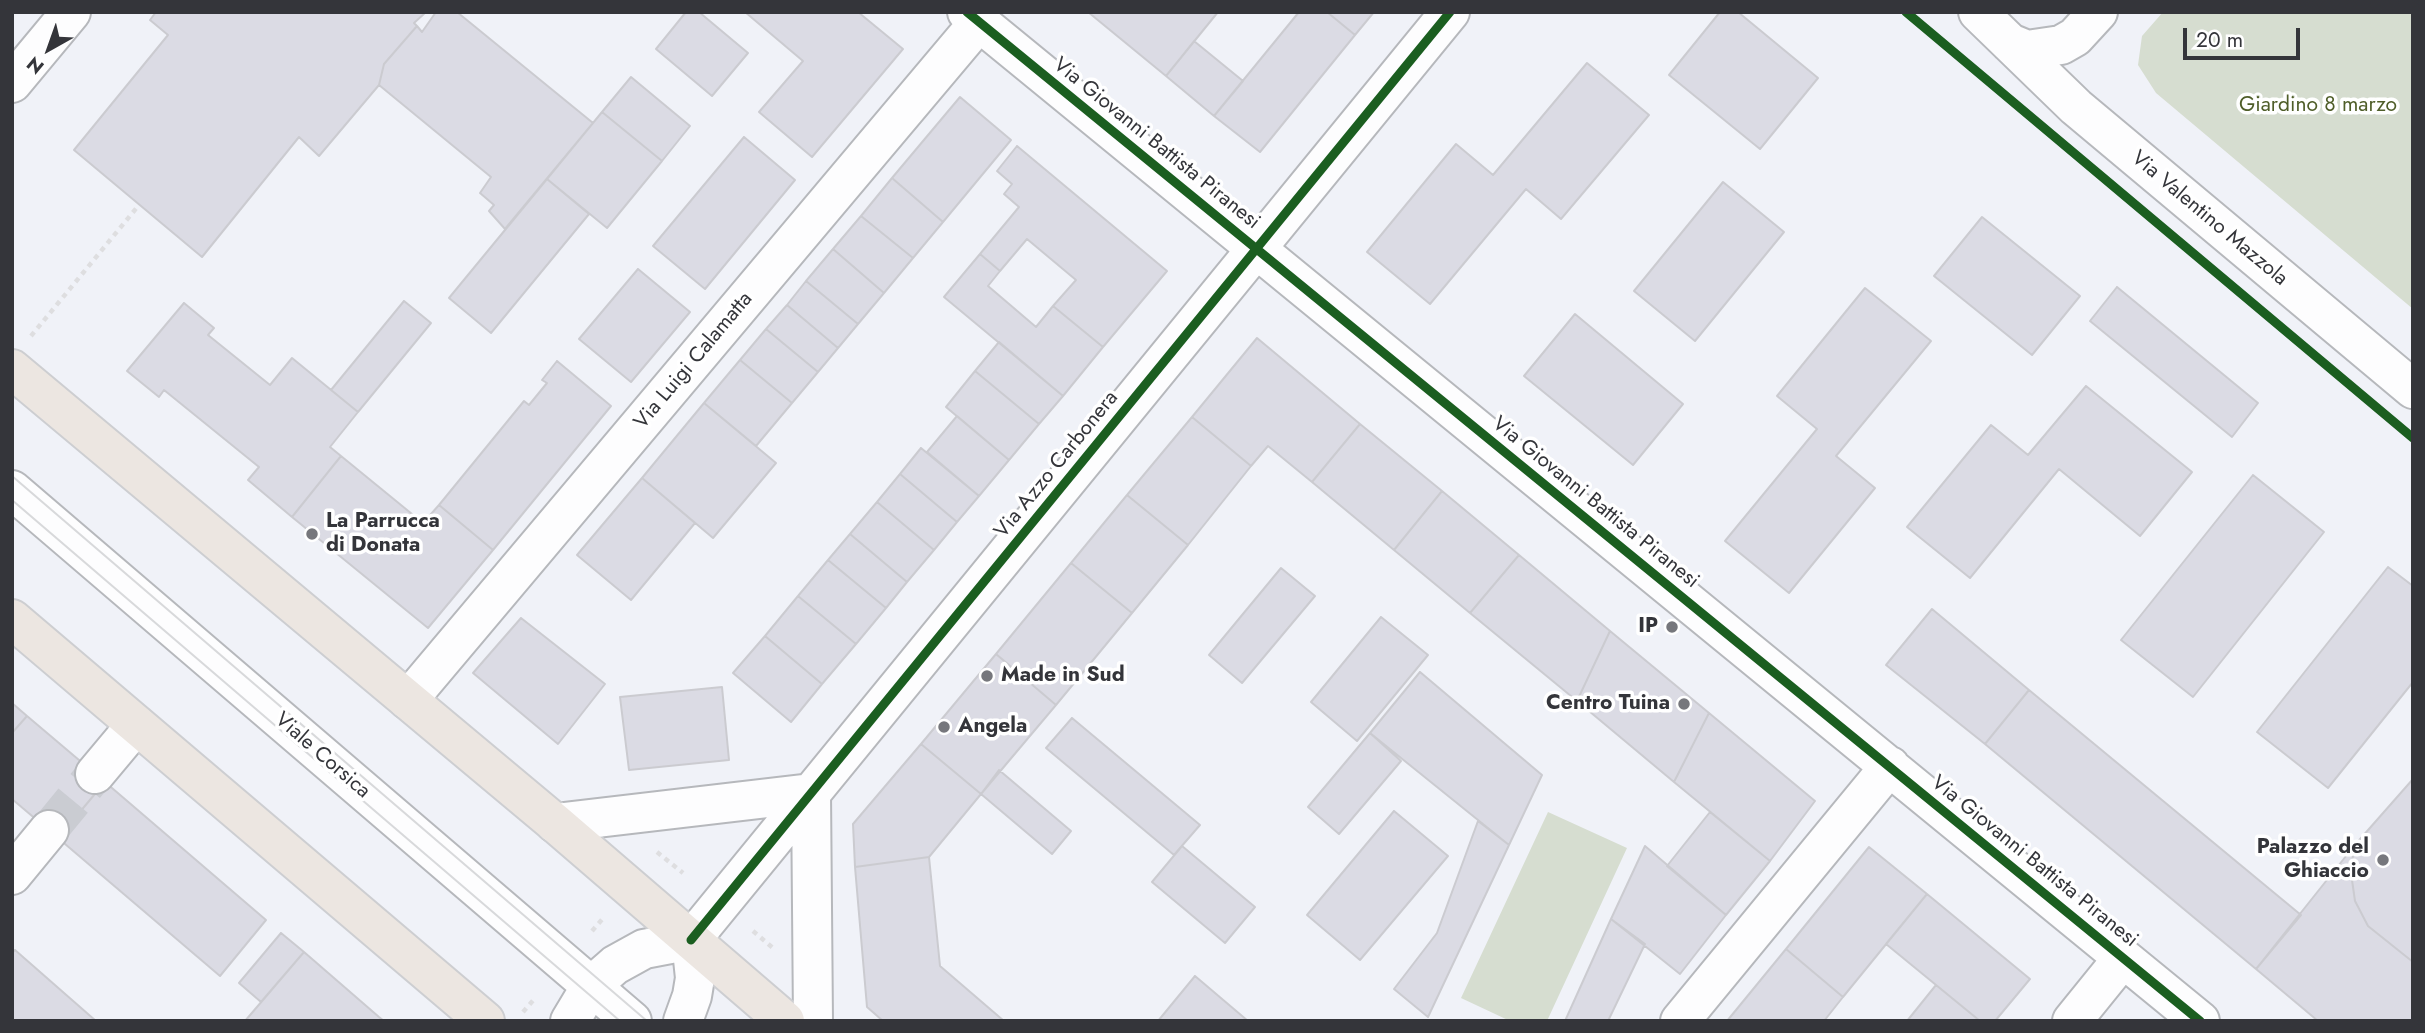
<!DOCTYPE html>
<html>
<head>
<meta charset="utf-8">
<style>
  body { margin:0 }
  #map { position:relative; width:2425px; height:1033px; overflow:hidden; background:#f0f2f8; font-family:Jost,sans-serif }
  canvas { display:block }
  .frame { position:absolute; inset:0; border:14px solid #34353a; pointer-events:none }
  .north { position:absolute; left:14px; top:14px; width:70px; height:70px; -webkit-text-stroke:5px #fff; paint-order:stroke; rotate:220deg; font-size:19px; font-weight:700; line-height:28px; text-align:center; color:#34353a }
  .north::after { content:''; display:block; margin:auto; width:24px; height:32px; background:#34353a; clip-path:polygon(50% 0,100% 100%,50% 72%,0 100%) }
  .scale { position:absolute; left:2183px; top:28px; width:117px; height:32px; box-sizing:border-box; border:4px solid #34353a; border-top:0; padding-left:9px; font-size:21px; line-height:24px; white-space:nowrap; color:#34353a; -webkit-text-stroke:5px #fff; paint-order:stroke }
</style>
</head>
<body>
<div id="map">
<canvas width="2425" height="1033"></canvas>
<div class="frame"></div>
<div class="north">N</div>
<div class="scale">20 m</div>
</div>
<script>
const ctx = document.querySelector('canvas').getContext('2d');
ctx.lineJoin = 'round';
function paint(path, color) {
  ctx.fillStyle = color;
  ctx.fill(path, 'evenodd');
}
function toPath(rows) {
  const path = new Path2D();
  for (const r of rows) {
    path.moveTo(r[0], r[1]);
    for (let i = 2; i < r.length; i += 2) path.lineTo(r[i], r[i + 1]);
  }
  return path;
}
function stroke(path, color, width, dash) {
  ctx.strokeStyle = color;
  ctx.lineWidth = width;
  ctx.lineCap = dash ? 'butt' : 'round';
  ctx.setLineDash(dash || []);
  ctx.stroke(path);
}
function drawText(font, color, halo, rows, align = 'center') {
  ctx.font = font + ' Jost,sans-serif';
  ctx.lineWidth = 7;
  ctx.setLineDash([]);
  ctx.textBaseline = 'middle';
  ctx.strokeStyle = halo;
  ctx.fillStyle = color;
  for (const [text, x, y, turn = 0] of rows) {
    ctx.save();
    ctx.translate(x, y);
    ctx.rotate((+turn || 0) * Math.PI / 180);
    ctx.textAlign = isNaN(turn) ? turn : align;
    if (halo) ctx.strokeText(text, 0, 0);
    ctx.fillText(text, 0, 0);
    ctx.restore();
  }
}
paint(toPath([
  [2163,12,2413,12,2413,309,2156,93,2138,65,2142,36],
  [1548,812,1627,848,1547,1021,1510,1021,1461,998]
]), '#d6ddd0');
const building = toPath([
  [156,12,426,12,414,23,417,26,384,64,379,85,319,156,299,137,202,257,74,150,168,35,150,20,156,12],
  [436,12,457,12,593,123,505,229,489,211,494,205,480,193,491,177,379,85,384,64,417,26,422,32,436,12],
  [686,12,699,12,748,53,712,96,656,49,686,12],
  [745,12,858,12,903,49,812,157,759,112,803,61,745,12],
  [1088,12,1218,12,1166,76,1088,12],
  [1299,12,1327,12,1355,35,1260,152,1214,116,1299,12],
  [1327,12,1374,12,1355,35,1327,12],
  [1720,12,1738,12,1818,78,1760,149,1669,75,1720,12],
  [1194,41,1243,81,1214,116,1166,76,1194,41],
  [1587,63,1649,115,1561,219,1526,189,1430,304,1367,252,1456,144,1493,175,1587,63],
  [631,77,690,126,662,161,602,112,631,77],
  [960,97,1011,140,943,222,892,178,960,97],
  [602,112,662,161,607,228,547,179,602,112],
  [744,137,795,180,705,289,653,246,744,137],
  [1017,146,1167,271,1103,347,1053,306,1076,280,1027,239,1000,271,980,254,1019,207,1004,194,1012,184,997,171,1017,146],
  [892,178,943,222,913,258,861,216,892,178],
  [547,179,589,214,491,333,449,298,547,179],
  [1723,182,1784,232,1695,341,1634,291,1723,182],
  [861,216,913,258,884,293,833,249,861,216],
  [1982,217,2080,296,2032,355,1934,276,1982,217],
  [833,249,884,293,858,324,806,281,833,249],
  [980,254,1000,271,988,286,1036,327,1053,306,1103,347,1063,396,944,297,980,254],
  [638,269,690,312,631,382,579,339,638,269],
  [806,281,858,324,838,348,787,305,806,281],
  [2117,287,2258,403,2232,437,2090,321,2117,287],
  [1865,288,1931,341,1836,456,1875,488,1789,593,1725,541,1817,429,1777,396,1865,288],
  [404,301,431,323,358,412,331,390,404,301],
  [184,303,214,328,208,335,270,385,292,358,358,412,330,447,341,456,292,517,248,480,259,467,164,390,159,397,127,371,184,303],
  [787,305,838,348,818,372,766,329,787,305],
  [1575,314,1683,404,1633,465,1524,376,1575,314],
  [766,329,818,372,792,403,740,360,766,329],
  [1257,338,1360,424,1312,482,1268,446,1251,466,1192,417,1257,338],
  [999,342,1063,396,1039,424,975,371,999,342],
  [740,360,792,403,756,446,704,403,740,360],
  [557,361,611,406,493,550,439,505,524,401,529,405,547,383,542,380,557,361],
  [975,371,1039,424,1009,460,946,407,975,371],
  [2086,386,2192,472,2140,536,2059,469,1970,578,1907,527,1991,425,2028,455,2086,386],
  [704,403,776,463,713,538,642,478,704,403],
  [957,416,1009,460,979,496,927,452,957,416],
  [1192,417,1251,466,1188,545,1127,495,1192,417],
  [1360,424,1442,491,1394,550,1312,482,1360,424],
  [921,448,979,496,957,522,900,474,921,448],
  [341,456,423,523,439,505,493,550,428,628,292,517,341,456],
  [900,474,957,522,934,550,877,502,900,474],
  [2253,475,2324,532,2193,697,2121,640,2253,475],
  [642,478,695,523,631,600,577,555,642,478],
  [1442,491,1519,555,1470,613,1394,550,1442,491],
  [1127,495,1188,545,1132,613,1071,563,1127,495],
  [877,502,934,550,907,582,850,534,877,502],
  [850,534,907,582,886,608,828,560,850,534],
  [1519,555,1610,631,1577,701,1470,613,1519,555],
  [828,560,886,608,856,644,798,596,828,560],
  [1071,563,1132,613,1056,705,996,654,1071,563],
  [2388,567,2413,586,2413,682,2328,788,2257,732,2388,567],
  [1281,568,1315,596,1242,683,1209,655,1281,568],
  [798,596,856,644,822,684,765,636,798,596],
  [1932,609,2029,690,1985,744,1886,665,1932,609],
  [1381,617,1428,655,1357,741,1311,702,1381,617],
  [521,618,605,684,558,744,473,673,521,618],
  [1610,631,1709,713,1674,782,1577,701,1610,631],
  [765,636,822,684,791,722,733,673,765,636],
  [996,654,1056,705,981,794,921,744,996,654],
  [1420,672,1542,775,1509,845,1370,733,1420,672],
  [722,687,729,760,629,770,620,697,722,687],
  [2029,690,2301,915,2256,969,1985,744,2029,690],
  [12,703,27,716,12,733,12,703],
  [1709,713,1815,801,1770,861,1674,782,1709,713],
  [27,716,105,782,58,838,12,799,12,733,27,716],
  [1072,718,1200,825,1174,855,1046,748,1072,718],
  [1370,733,1401,761,1339,834,1308,807,1370,733],
  [921,744,981,794,929,857,855,867,853,824,921,744],
  [999,770,1071,831,1052,854,981,794,999,770],
  [2413,779,2413,962,2368,926,2355,901,2351,873,2354,846,2413,779],
  [105,782,266,920,220,976,58,838,105,782],
  [1394,811,1448,856,1360,960,1307,915,1394,811],
  [1710,812,1770,861,1726,915,1667,866,1710,812],
  [1478,821,1509,845,1428,1017,1394,989,1437,933,1478,821],
  [1182,846,1255,907,1225,943,1152,882,1182,846],
  [1645,846,1726,915,1680,974,1611,919,1645,846],
  [2354,846,2351,873,2355,901,2368,926,2413,962,2413,1021,2318,1021,2256,969,2354,846],
  [1869,847,1927,894,1843,997,1786,949,1869,847],
  [929,857,940,966,1004,1021,883,1021,867,1007,855,867,929,857],
  [1927,894,2030,979,1995,1021,1980,1021,1886,944,1927,894],
  [1611,919,1645,944,1608,1021,1565,1021,1611,919],
  [281,933,304,952,261,1002,239,983,281,933],
  [1786,949,1843,997,1824,1021,1727,1021,1786,949],
  [15,950,96,1021,12,1021,12,953,15,950],
  [304,952,379,1017,384,1021,245,1021,304,952],
  [1195,976,1248,1021,1158,1021,1195,976],
  [1936,985,1980,1021,1907,1021,1936,985]
]);
paint(building, '#dbdbe4');
stroke(building, '#cbcbd0', 2);
stroke(toPath([
  [49,830,95,774]
]), '#caccd2', 38, [38, 19]);
const minor = toPath([
  [967,12,2200,1021],
  [1978,12,2076,107,2413,389],
  [2010,43,2027,50,2061,45,2075,37,2098,12],
  [12,83,71,12],
  [12,490,632,1021],
  [408,700,979,22],
  [95,774,136,725],
  [811,793,813,1021],
  [555,823,811,793],
  [12,875,49,830],
  [691,940,1450,12],
  [570,1021,591,986,615,965,644,949,691,940],
  [683,1021,692,996,695,978,691,940],
  [1680,1021,1890,766],
  [2072,1021,2123,958]
]);
const major = toPath([
  [12,369,555,823,785,1021],
  [12,619,485,1021]
]);
stroke(minor, '#b6b8bc', 42);
stroke(major, '#cdced1', 42);
stroke(toPath([
  [31,336,139,205],
  [657,852,683,873],
  [592,931,605,916],
  [753,931,773,948],
  [523,1012,536,997]
]), '#dedee0', 4.5, [5, 5]);
stroke(minor, '#fdfdfe', 38);
stroke(major, '#ece6e1', 38);
stroke(toPath([
  [12,476,647,1021],
  [12,500,620,1021]
]), '#d8d9db', 2);
stroke(toPath([
  [967,12,2200,1021],
  [1906,12,2413,438],
  [691,940,1450,12]
]), '#1b5e20', 9);
for (const [x, y, r, color] of [
  [312,534,7,"#76777c"],
  [1672,627,7,"#76777c"],
  [987,676,7,"#76777c"],
  [1684,704,7,"#76777c"],
  [944,727,7,"#76777c"],
  [2383,860,7,"#76777c"]
]) {
  const dot = new Path2D();
  dot.arc(x, y, r, 0, 2 * Math.PI);
  ctx.fillStyle = color;
  ctx.fill(dot);
  stroke(dot, '#fff', 2.5);
}
drawText('21px', '#4f5e29', '#fff', [
  ["Giardino 8 marzo",2318,106]
]);
drawText('21px', '#34353a', '#fff', [
  ["Via Giovanni Battista Piranesi",1156,144,39],
  ["Via Valentino Mazzola",2209,219,40],
  ["Via Luigi Calamatta",694,361,-50],
  ["Via Azzo Carbonera",1057,465,-51],
  ["Via Giovanni Battista Piranesi",1595,503,39],
  ["Viale Corsica",322,756,41],
  ["Via Giovanni Battista Piranesi",2034,862,39]
]);
drawText('bold 21px', '#34353a', '#fff', [
  ["La Parrucca",326,522],
  ["di Donata",326,546],
  ["IP",1658,627,"right"],
  ["Made in Sud",1001,676],
  ["Centro Tuina",1670,704,"right"],
  ["Angela",958,727],
  ["Palazzo del",2369,848,"right"],
  ["Ghiaccio",2369,872,"right"]
], 'left');
</script>
</body>
</html>
